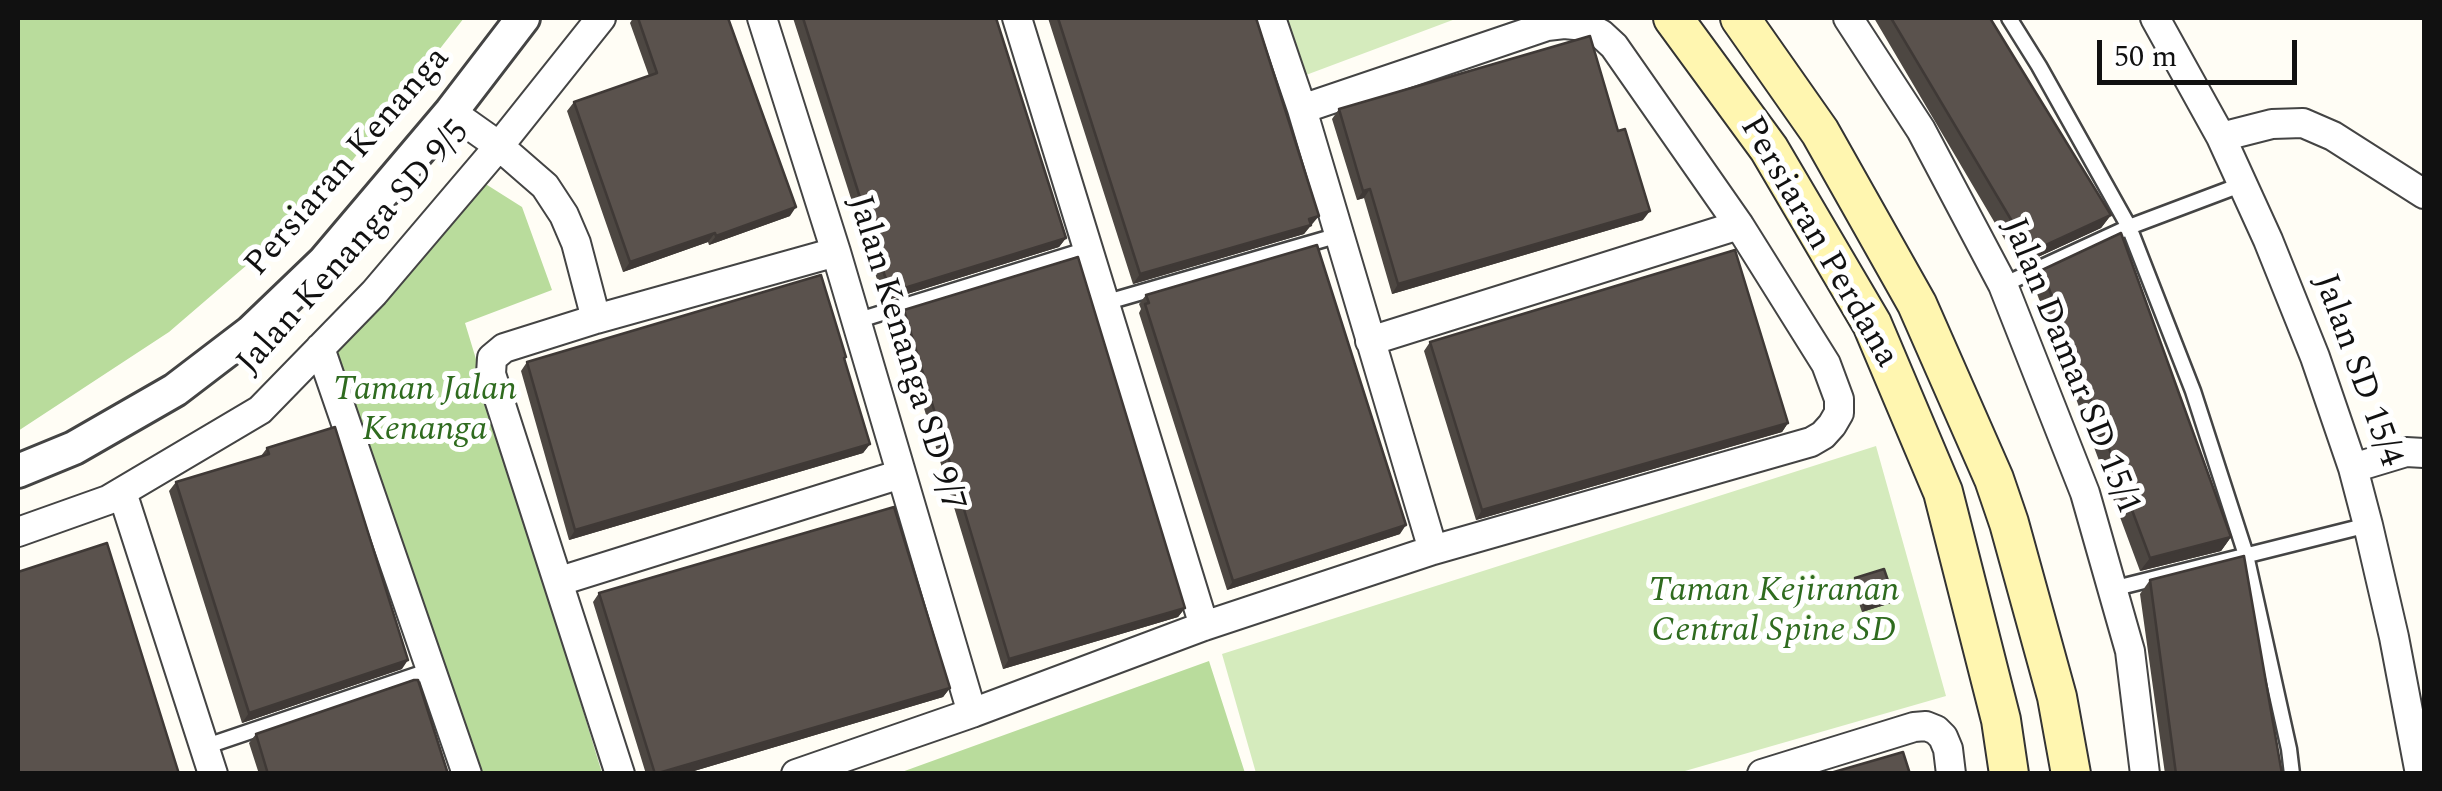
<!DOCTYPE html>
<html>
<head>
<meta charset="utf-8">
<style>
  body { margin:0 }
  #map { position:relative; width:2442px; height:791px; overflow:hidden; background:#fffdf5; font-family:Spectral,serif }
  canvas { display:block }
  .frame { position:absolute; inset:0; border:20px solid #111; pointer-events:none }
  .scale { position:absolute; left:2097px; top:40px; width:200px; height:45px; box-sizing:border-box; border:5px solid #111; border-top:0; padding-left:12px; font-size:30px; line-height:35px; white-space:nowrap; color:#111; -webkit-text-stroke:8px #fff; paint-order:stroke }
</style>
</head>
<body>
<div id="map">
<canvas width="2442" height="791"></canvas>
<div class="frame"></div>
<div class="scale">50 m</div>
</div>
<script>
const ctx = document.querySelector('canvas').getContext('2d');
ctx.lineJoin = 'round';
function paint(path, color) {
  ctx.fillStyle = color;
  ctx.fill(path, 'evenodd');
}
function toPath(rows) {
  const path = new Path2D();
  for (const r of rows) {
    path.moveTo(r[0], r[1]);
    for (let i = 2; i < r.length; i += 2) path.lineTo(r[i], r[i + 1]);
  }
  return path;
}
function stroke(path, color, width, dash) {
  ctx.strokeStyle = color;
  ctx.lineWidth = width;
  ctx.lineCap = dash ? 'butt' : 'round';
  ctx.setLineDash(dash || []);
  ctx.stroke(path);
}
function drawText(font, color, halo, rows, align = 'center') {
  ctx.font = font + ' Spectral,serif';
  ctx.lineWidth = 10;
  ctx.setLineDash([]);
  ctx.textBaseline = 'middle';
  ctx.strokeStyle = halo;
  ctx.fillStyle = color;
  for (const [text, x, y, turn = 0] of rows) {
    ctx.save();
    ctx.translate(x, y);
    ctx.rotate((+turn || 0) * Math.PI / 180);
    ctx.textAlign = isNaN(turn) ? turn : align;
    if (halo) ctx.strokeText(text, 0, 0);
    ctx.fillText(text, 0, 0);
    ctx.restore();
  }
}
paint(toPath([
  [1278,18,1458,18,1298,78],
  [1876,446,1946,696,1678,773,1256,773,1222,654]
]), '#d5ebbd');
paint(toPath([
  [18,18,464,18,319,203,169,332,18,431],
  [484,183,522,207,552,290,465,323,602,773,475,773,337,353],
  [1209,661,1245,773,899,773]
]), '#b9dc9c');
const service = toPath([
  [2009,18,2039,66,2129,227,2193,391,2246,555,2289,749,2292,774],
  [2003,285,2129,227,2243,184],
  [1104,303,1339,235],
  [856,321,1088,249],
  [2112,589,2368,525],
  [204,747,431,670]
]);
const minor = toPath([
  [762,18,836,252,972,713],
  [1017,18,1204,626],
  [1271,18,1302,109,1433,550],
  [1848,18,1921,130,2003,285,2085,493,2130,651,2145,774],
  [2155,18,2221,137,2268,240,2315,357,2353,468,2368,525,2394,637,2420,774],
  [451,112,499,146,545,186,564,215,576,243,596,319],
  [2221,137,2272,124,2303,123,2333,136,2424,194],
  [1370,341,1739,225],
  [320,348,467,774],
  [2353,468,2406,452,2424,453],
  [122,492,213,774],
  [18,532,108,500,260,410,374,293,499,146,601,18],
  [560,581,901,474],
  [620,774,491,374,492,358,504,348,596,319,836,252],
  [796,774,972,713,1204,626,1433,550,1811,442,1823,435,1832,425,1839,413,1839,399,1826,364,1739,225,1614,46,1601,34,1586,26,1564,24,1547,26,1302,109],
  [1762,774,1914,727,1926,726,1936,730,1943,737,1948,749,1951,774]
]);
const tertiary = toPath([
  [18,471,74,448,175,390,251,332,324,262,451,112,523,18]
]);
const secondary = toPath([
  [1673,18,1769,149,1872,324,1943,492,2001,720,2009,774],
  [1740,18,1820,132,1917,304,1994,479,2009,523,2057,697,2071,774]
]);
stroke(service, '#444', 19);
stroke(minor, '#444', 32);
stroke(tertiary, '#444', 38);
stroke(secondary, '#333', 42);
stroke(service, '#fff', 14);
stroke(minor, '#fff', 28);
stroke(tertiary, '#fff', 32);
stroke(secondary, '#fff6b0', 38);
paint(toPath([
  [633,18,728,18,790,216,709,245,708,242,623,272,567,111,574,102,649,76,630,23],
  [793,18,996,18,1066,238,1059,247,891,299,890,295,883,298],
  [1048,18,1256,18,1312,226,1309,227,1304,234,1133,284],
  [1874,18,1990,18,2111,215,2101,228,2025,263,2020,249,2012,252],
  [1339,109,1643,220,1392,294,1364,198,1357,200,1332,119],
  [2042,270,2231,537,2221,551,2140,571,2033,283],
  [1146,295,1400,534,1227,590,1139,313,1141,309,1139,304],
  [904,310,1185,608,1178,617,1003,669,897,319],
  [1430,342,1788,423,1782,432,1476,520,1424,351],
  [846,357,845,360,870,444,863,453,569,540,521,371,527,362],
  [267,448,402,669,242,723,169,491,176,482,261,456],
  [1855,578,1894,598,1891,603,1862,612,1852,583],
  [2150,580,2282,774,2165,774,2140,594],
  [599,593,950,688,943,697,684,774,646,774,593,602],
  [256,734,448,774,259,774,249,743]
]), '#4d4742');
paint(toPath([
  [1370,189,1364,198,1357,200,1363,191],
  [796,207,790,216,709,245,716,236],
  [1650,211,1643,220,1392,294,1398,284],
  [2111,215,2101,228,2025,263,2035,250],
  [1319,216,1304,234,1133,284,1140,274],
  [715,233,708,242,623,272,630,262],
  [2030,236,2020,249,2012,252,2022,238],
  [1066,238,1059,247,891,299,898,290],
  [897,286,890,295,883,298,889,289],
  [1788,423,1782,432,1476,520,1482,510],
  [870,444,863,453,569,540,575,530],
  [1406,525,1400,534,1227,590,1233,581],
  [2231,537,2221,551,2140,571,2150,558],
  [1894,598,1891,603,1862,612,1865,607],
  [1185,608,1178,617,1003,669,1009,659],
  [408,660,402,669,242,723,249,713],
  [950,688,943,697,684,774,659,774]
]), '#3f3936');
const building = toPath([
  [638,18,728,18,796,207,716,236,715,233,630,262,574,102,657,73,638,18],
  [803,18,996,18,1066,238,898,290,897,286,889,289,803,18],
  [1058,18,1256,18,1319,216,1309,219,1311,225,1140,274,1058,18],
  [1891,18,1990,18,2111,215,2035,250,2030,236,2022,238,1891,18],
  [1590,36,1618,131,1625,129,1650,211,1398,284,1370,189,1363,191,1339,109,1590,36],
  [2121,233,2231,537,2150,558,2042,270,2121,233],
  [1317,245,1406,525,1233,581,1145,304,1149,303,1146,295,1317,245],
  [1735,250,1788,423,1482,510,1430,342,1735,250],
  [1078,257,1185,608,1009,659,904,310,1078,257],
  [821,275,846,357,844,358,870,444,575,530,527,362,821,275],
  [335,427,408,660,249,713,176,482,269,454,267,448,335,427],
  [894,507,950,688,655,774,599,593,894,507],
  [107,543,179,774,18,774,18,572,107,543],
  [2244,556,2282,774,2176,774,2150,580,2244,556],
  [1884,569,1894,598,1865,607,1855,578,1884,569],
  [414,680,418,680,448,774,268,774,256,734,414,680],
  [1903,752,1910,774,1827,774,1903,752]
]);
paint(building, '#5a524d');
stroke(building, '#3f3936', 2.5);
drawText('35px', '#111', '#fff', [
  ["Persiaran Kenanga",349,163,-49],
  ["Persiaran Perdana",1817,243,60],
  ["Jalan Kenanga SD 9/5",355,249,-48],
  ["Jalan Kenanga SD 9/7",904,354,73],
  ["Jalan Damar SD 15/1",2069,367,68],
  ["Jalan SD 15/4",2356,371,70]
]);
drawText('italic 35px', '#2f6b1f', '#fff', [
  ["Taman Jalan",425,392],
  ["Kenanga",425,432],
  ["Taman Kejiranan",1774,593],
  ["Central Spine SD",1774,633]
]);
</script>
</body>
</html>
